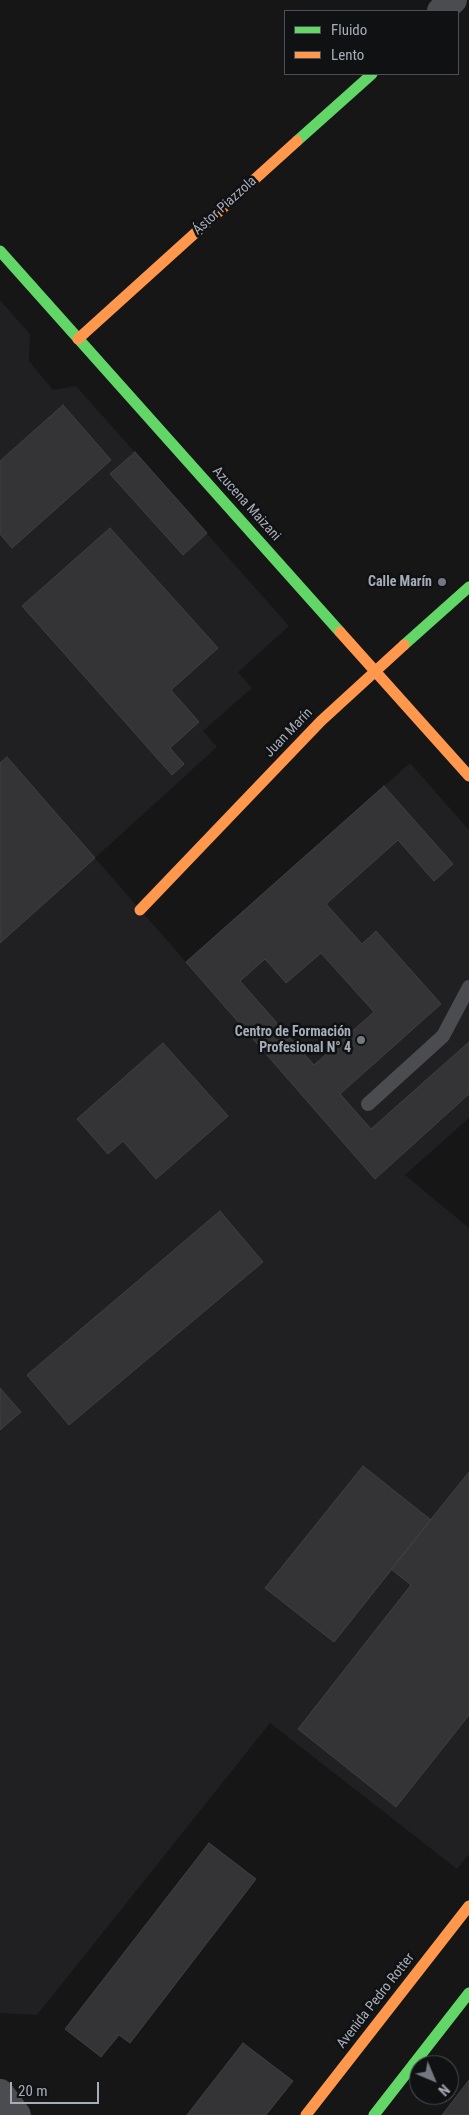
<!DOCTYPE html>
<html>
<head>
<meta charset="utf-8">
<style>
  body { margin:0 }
  #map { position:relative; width:469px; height:2115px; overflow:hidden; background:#161617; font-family:"Roboto Condensed",sans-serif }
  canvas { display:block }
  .legend { position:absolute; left:284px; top:10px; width:175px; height:65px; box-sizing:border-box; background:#101113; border:1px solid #4c4f55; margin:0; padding:6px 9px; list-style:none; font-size:15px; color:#a7adb8 }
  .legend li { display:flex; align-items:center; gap:10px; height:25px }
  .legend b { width:25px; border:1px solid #4c4f55 }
  .north { position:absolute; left:409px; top:2055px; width:50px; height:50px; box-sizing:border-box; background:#101113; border:1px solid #4c4f55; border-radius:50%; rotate:135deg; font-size:14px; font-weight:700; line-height:20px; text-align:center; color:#a7adb8 }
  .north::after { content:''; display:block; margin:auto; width:18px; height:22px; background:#747880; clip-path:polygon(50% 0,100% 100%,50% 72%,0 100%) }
  .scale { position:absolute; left:10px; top:2082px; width:89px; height:22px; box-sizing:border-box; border:2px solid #a7adb8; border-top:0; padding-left:6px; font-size:15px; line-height:18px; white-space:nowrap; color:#a7adb8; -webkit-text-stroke:4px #101113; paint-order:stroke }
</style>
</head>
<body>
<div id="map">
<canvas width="469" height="2115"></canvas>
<ul class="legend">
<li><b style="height:6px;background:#63d668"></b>Fluido</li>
<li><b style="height:6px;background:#ff974d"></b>Lento</li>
</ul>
<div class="north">N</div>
<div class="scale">20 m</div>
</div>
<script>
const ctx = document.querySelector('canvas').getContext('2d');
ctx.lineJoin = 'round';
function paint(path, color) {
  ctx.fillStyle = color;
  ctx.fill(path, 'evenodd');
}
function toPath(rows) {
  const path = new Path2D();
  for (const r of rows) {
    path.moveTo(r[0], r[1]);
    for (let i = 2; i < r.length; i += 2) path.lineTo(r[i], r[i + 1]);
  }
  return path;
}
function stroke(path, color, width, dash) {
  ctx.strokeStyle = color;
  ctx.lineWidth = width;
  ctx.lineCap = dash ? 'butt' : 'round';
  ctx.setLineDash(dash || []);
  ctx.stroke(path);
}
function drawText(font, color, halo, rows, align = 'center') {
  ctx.font = font + ' "Roboto Condensed",sans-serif';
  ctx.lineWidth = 5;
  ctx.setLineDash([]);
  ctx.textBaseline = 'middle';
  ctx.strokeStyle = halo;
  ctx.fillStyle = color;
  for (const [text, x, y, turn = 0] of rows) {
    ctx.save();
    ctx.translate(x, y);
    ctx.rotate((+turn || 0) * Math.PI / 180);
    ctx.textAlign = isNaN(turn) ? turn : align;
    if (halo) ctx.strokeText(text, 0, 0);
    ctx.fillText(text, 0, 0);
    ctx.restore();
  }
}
paint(toPath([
  [0,300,30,334,29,361,53,390,76,386,289,626,238,672,252,688,203,731,217,747,95,858,186,962,410,763,469,830,469,1118,405,1175,469,1228,469,1854,457,1869,270,1723,37,2015,0,2013]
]), '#202023');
const building = toPath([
  [63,405,111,460,12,548,0,534,0,461,63,405],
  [135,452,207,533,183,555,110,474,135,452],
  [110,528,218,648,171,690,199,722,170,748,184,764,172,775,22,606,110,528],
  [7,757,95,858,0,943,0,763,7,757],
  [384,786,453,864,434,881,398,840,326,904,362,944,376,931,441,1004,340,1094,371,1129,469,1042,469,1094,375,1179,186,962,384,786],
  [321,953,374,1012,314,1065,240,981,265,959,286,983,321,953],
  [163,1043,228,1116,156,1179,123,1141,108,1154,77,1119,163,1043],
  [220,1211,263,1262,69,1425,27,1375,220,1211],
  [0,1388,21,1412,0,1430,0,1388],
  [363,1466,431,1520,334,1642,265,1588,363,1466],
  [469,1472,469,1715,396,1807,298,1729,411,1585,391,1569,469,1472],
  [209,1843,256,1879,130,2043,119,2035,101,2057,65,2029,209,1843],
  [243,2043,293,2081,266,2115,187,2115,243,2043],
  [469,2080,469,2115,442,2115,469,2080]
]);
paint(building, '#343436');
stroke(building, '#3f4043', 1);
stroke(toPath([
  [368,1104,443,1036,469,987]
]), '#4a4c50', 14);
stroke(toPath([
  [441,11,453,0],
  [0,2093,17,2115]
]), '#4a4c50', 28);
stroke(toPath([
  [297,141,372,74],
  [0,251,340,632],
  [404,645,469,587],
  [374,2115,469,1993]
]), '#63d668', 11);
stroke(toPath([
  [78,339,297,141],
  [340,632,469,776],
  [140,910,321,721,404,645],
  [306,2115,469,1906]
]), '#ff974d', 11);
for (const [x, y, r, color] of [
  [442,582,5,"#747880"],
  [361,1040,5,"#747880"]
]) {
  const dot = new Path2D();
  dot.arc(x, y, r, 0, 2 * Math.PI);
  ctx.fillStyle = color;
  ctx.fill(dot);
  stroke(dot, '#101113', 2);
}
drawText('14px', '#a7adb8', '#101113', [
  ["Ástor Piazzola",225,206,-42],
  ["Azucena Maizani",246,504,48],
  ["Juan Marín",289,733,-46],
  ["Avenida Pedro Rotter",376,2001,-52]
]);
drawText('bold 14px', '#a7adb8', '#101113', [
  ["Calle Marín",432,582],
  ["Centro de Formación",351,1032],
  ["Profesional N° 4",351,1048]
], 'right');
</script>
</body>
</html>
